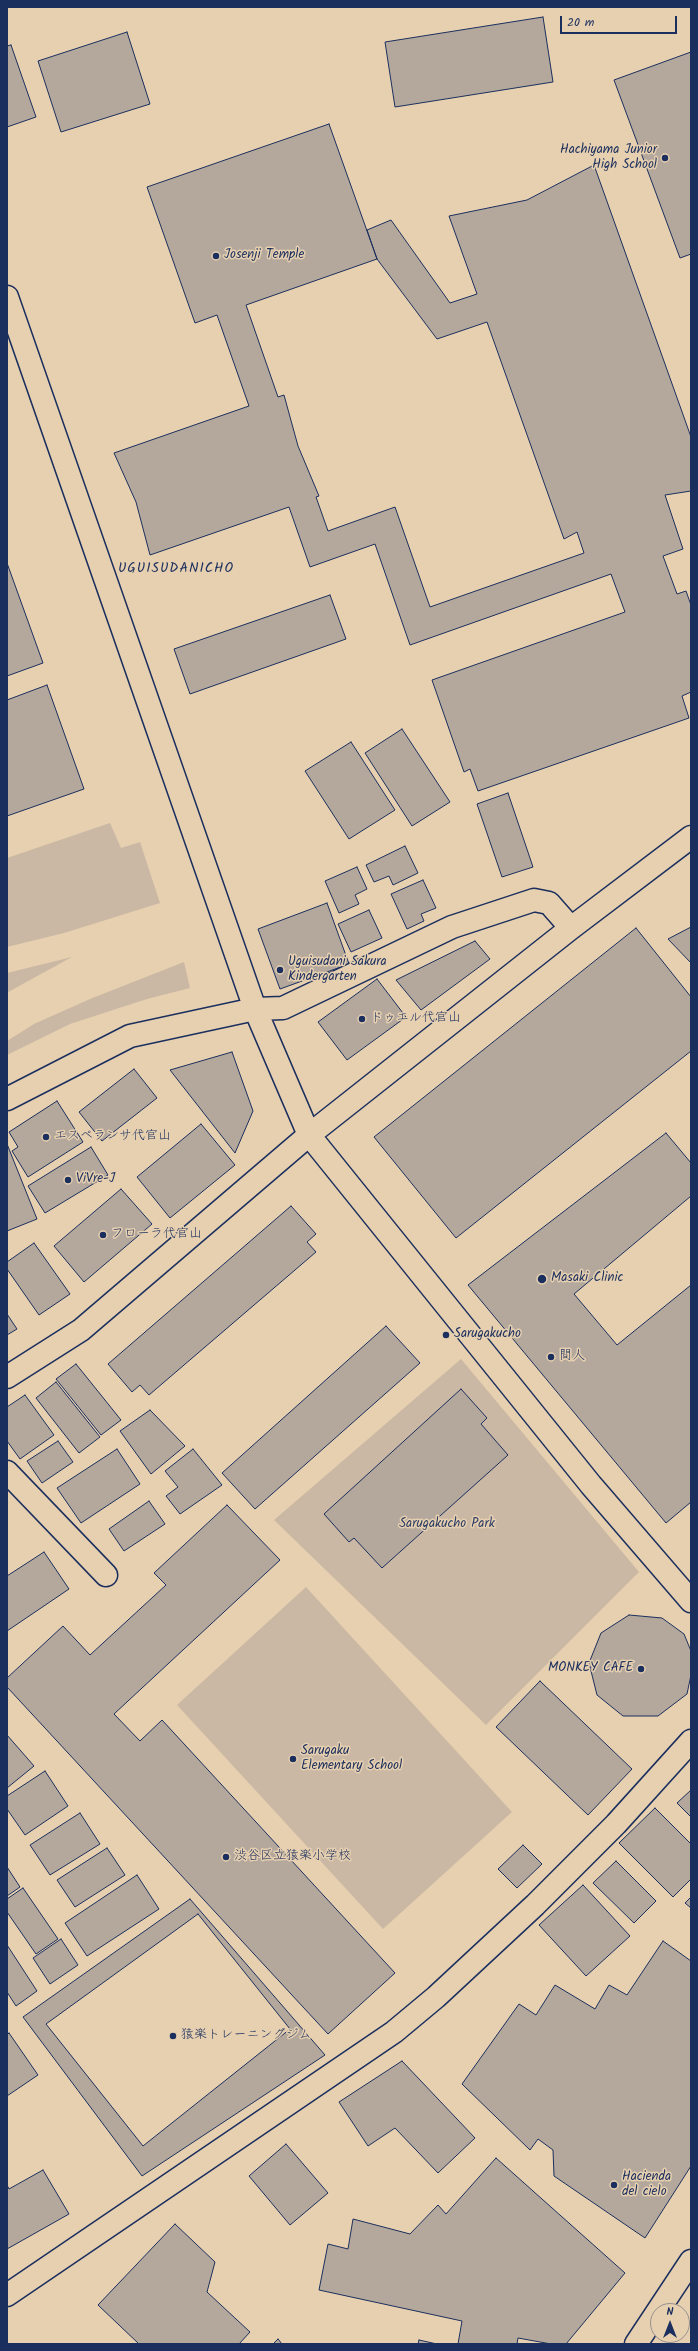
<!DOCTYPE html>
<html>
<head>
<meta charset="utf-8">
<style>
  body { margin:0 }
  #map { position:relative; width:698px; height:2351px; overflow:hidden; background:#e7d0b0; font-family:Kalam,sans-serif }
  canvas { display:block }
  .frame { position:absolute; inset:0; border:8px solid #1b2f5e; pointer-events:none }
  .north { position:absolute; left:650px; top:2303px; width:40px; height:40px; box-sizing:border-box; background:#e7d0b0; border:1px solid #95908f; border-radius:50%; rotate:0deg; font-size:11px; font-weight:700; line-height:16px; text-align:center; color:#1b2f5e }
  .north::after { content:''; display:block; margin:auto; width:14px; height:18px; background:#1b2f5e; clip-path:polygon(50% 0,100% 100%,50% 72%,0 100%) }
  .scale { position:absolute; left:560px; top:16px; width:117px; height:18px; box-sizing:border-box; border:2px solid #1b2f5e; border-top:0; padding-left:5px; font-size:12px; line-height:14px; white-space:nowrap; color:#1b2f5e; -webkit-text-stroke:3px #e7d0b0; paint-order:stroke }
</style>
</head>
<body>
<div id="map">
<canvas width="698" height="2351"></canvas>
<div class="frame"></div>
<div class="north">N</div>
<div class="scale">20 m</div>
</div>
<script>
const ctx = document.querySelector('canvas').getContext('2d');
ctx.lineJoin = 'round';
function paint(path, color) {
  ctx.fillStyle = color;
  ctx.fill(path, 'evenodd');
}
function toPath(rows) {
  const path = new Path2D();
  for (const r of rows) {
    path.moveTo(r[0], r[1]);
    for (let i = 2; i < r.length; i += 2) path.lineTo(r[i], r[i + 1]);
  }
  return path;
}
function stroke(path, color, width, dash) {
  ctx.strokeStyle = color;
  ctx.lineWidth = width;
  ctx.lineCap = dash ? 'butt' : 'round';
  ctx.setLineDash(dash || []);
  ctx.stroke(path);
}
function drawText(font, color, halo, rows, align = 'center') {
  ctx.font = font + ' Kalam,"Klee One",sans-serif';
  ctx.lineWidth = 3;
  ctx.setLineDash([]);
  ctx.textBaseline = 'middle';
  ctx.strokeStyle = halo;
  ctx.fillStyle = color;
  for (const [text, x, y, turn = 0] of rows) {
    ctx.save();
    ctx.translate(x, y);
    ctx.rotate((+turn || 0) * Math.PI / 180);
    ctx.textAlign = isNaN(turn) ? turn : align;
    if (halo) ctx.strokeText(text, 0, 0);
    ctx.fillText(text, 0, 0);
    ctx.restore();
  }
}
paint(toPath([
  [110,823,121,848,140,842,160,903,64,933,7,947,7,858],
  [72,957,10,991,7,993,7,973],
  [184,962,190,988,147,999,70,1024,7,1055,7,1041,34,1024,90,999],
  [461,1359,639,1572,486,1725,274,1520],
  [306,1587,512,1812,383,1929,177,1705]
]), '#cab8a4');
const building = toPath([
  [543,17,553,82,395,107,385,42,543,17],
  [127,32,150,104,61,132,38,61,127,32],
  [11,45,36,117,7,127,7,46,11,45],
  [691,52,691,254,680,258,614,80,691,52],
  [329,124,377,259,367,230,391,220,450,303,477,294,449,216,527,200,594,165,691,437,691,491,665,495,683,549,663,556,677,594,686,591,691,605,691,692,682,696,689,718,478,791,470,769,464,772,432,680,625,612,611,574,410,645,375,544,310,567,289,507,150,555,136,502,114,453,249,406,217,315,195,323,147,187,329,124],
  [377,259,437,339,487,322,564,539,577,532,584,553,430,607,395,507,328,531,316,497,319,496,298,446,284,395,278,397,246,305,377,259],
  [7,563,43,663,7,676,7,563],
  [330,595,346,639,190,694,174,649,330,595],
  [47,685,84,789,7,816,7,700,47,685],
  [402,729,450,802,412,826,365,753,402,729],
  [351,742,395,810,349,839,305,771,351,742],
  [508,793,533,867,502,877,477,804,508,793],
  [405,846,418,873,393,885,389,876,374,882,366,865,405,846],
  [357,867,367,889,355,895,359,904,339,913,325,881,357,867],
  [423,880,436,908,421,914,424,921,407,929,391,894,423,880],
  [327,903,349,964,280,989,258,929,327,903],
  [369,910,382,938,351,952,338,924,369,910],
  [691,927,691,963,668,939,691,927],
  [636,928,691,997,691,1051,456,1238,374,1137,636,928],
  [475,941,490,959,421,1010,396,980,475,941],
  [377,979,406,1017,347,1060,318,1022,377,979],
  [232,1052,253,1111,235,1153,170,1070,232,1052],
  [134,1069,157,1098,102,1141,79,1112,134,1069],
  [57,1101,83,1142,28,1177,12,1151,18,1147,9,1132,57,1101],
  [201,1124,235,1165,170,1218,137,1177,201,1124],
  [666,1133,691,1163,691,1196,574,1294,617,1345,691,1285,691,1502,666,1523,468,1285,666,1133],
  [7,1144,37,1219,7,1231,7,1144],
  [91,1147,108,1175,45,1213,28,1186,91,1147],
  [121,1189,152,1224,84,1282,54,1246,121,1189],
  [291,1206,316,1234,307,1242,316,1252,149,1395,140,1385,132,1392,108,1364,291,1206],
  [34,1243,70,1294,39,1315,7,1269,7,1262,34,1243],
  [7,1314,17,1329,7,1335,7,1314],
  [386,1326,420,1363,255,1509,222,1473,386,1326],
  [76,1364,121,1420,101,1435,56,1379,76,1364],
  [56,1382,100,1437,79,1453,36,1398,56,1382],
  [461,1389,487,1418,481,1424,508,1455,382,1568,354,1538,349,1542,324,1514,461,1389],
  [25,1395,54,1435,20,1459,7,1441,7,1407,25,1395],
  [150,1410,185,1446,151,1474,120,1431,150,1410],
  [58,1441,73,1462,42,1483,27,1461,58,1441],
  [117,1449,140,1484,81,1523,57,1488,117,1449],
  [193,1449,222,1485,180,1514,166,1496,178,1487,165,1471,193,1449],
  [149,1501,165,1524,124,1551,109,1529,149,1501],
  [227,1505,280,1560,114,1714,140,1741,162,1720,395,1973,328,2034,7,1687,7,1678,63,1626,90,1655,166,1585,154,1573,227,1505],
  [44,1552,69,1589,7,1631,7,1576,44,1552],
  [629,1615,662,1618,684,1634,691,1651,691,1675,687,1694,658,1716,623,1716,597,1695,589,1663,601,1633,629,1615],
  [540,1681,632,1769,588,1815,496,1727,540,1681],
  [7,1735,34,1766,7,1788,7,1735],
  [45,1771,68,1806,25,1835,7,1809,7,1796,45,1771],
  [691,1790,691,1817,677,1803,691,1790],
  [655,1808,691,1844,691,1879,673,1897,619,1843,655,1808],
  [80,1813,100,1844,50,1875,30,1845,80,1813],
  [523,1845,542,1864,517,1888,498,1869,523,1845],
  [107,1848,125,1875,75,1907,57,1880,107,1848],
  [616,1861,656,1901,634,1923,593,1883,616,1861],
  [7,1867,20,1887,7,1896,7,1867],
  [137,1875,159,1909,87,1956,65,1923,137,1875],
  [583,1885,630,1936,586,1976,539,1925,583,1885],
  [23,1888,58,1939,36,1954,7,1912,7,1899,23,1888],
  [691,1897,691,1908,685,1903,691,1897],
  [190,1899,325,2055,142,2176,23,2017,190,1899],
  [198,1914,290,2029,143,2146,46,2024,198,1914],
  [61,1939,78,1965,50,1984,33,1958,61,1939],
  [663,1941,691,1961,691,2166,645,2238,554,2176,553,2150,538,2139,530,2150,462,2084,519,2004,536,2015,555,1985,595,2009,609,1985,627,1995,663,1941],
  [7,1945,37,1991,16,2006,7,1992,7,1945],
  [9,2033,38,2075,7,2096,7,2035,9,2033],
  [402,2061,475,2138,438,2173,395,2128,368,2146,339,2102,402,2061],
  [286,2144,328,2193,290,2225,249,2176,286,2144],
  [496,2158,625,2273,566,2344,551,2344,518,2338,517,2344,458,2344,462,2321,319,2290,328,2244,348,2249,353,2219,410,2234,438,2205,446,2214,496,2158],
  [43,2170,69,2214,7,2249,7,2185,9,2189,43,2170],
  [175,2224,215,2262,207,2292,250,2332,239,2344,139,2344,98,2305,175,2224],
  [278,2339,282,2344,273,2344,278,2339],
  [419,2340,437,2344,418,2344,419,2340]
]);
paint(building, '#b4a89c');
stroke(building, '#1b2f5e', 1);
const minor = toPath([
  [7,297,255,1009,309,1135,591,1485,691,1601],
  [7,1099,130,1036,255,1009,283,1008,452,927,534,900,549,903,571,928],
  [7,1377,81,1330,309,1135,571,928,691,837],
  [7,1472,106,1575],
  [7,2295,394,2032,436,1997,535,1905,616,1824,691,1741],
  [636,2344,691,2261]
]);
stroke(minor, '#1b2f5e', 25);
stroke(minor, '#e7d0b0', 22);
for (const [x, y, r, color] of [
  [665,158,4,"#1b2f5e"],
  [216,256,4,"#1b2f5e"],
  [280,970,4,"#1b2f5e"],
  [362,1019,4,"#1b2f5e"],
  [46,1137,4,"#1b2f5e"],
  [68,1180,4,"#1b2f5e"],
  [103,1235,4,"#1b2f5e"],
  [542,1279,5,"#1b2f5e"],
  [446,1335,4,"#1b2f5e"],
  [551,1357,4,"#1b2f5e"],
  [641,1669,4,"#1b2f5e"],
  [293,1759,4,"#1b2f5e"],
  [226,1857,4,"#1b2f5e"],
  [173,2036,4,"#1b2f5e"],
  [614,2185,4,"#1b2f5e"]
]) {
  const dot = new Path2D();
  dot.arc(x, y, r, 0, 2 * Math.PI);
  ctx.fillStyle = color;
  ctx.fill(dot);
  stroke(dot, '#e7d0b0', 1.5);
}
drawText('13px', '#1b2f5e', '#e7d0b0', [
  ["Hachiyama Junior",657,151,"right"],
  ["High School",657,166,"right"],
  ["Josenji Temple",224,256],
  ["Uguisudani Sakura",288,963],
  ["Kindergarten",288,978],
  ["ドゥエル代官山",370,1019],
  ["エスペランサ代官山",54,1137],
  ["ViVre-J",76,1180],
  ["フローラ代官山",111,1235],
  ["Masaki Clinic",551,1279],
  ["Sarugakucho",454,1335],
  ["間人",559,1357],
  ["MONKEY CAFE",633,1669,"right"],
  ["Sarugaku",301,1752],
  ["Elementary School",301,1767],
  ["渋谷区立猿楽小学校",234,1857],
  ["猿楽トレーニングジム",181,2036],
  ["Hacienda",622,2178],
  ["del cielo",622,2193]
], 'left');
drawText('13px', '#2c3d65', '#e7d0b0', [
  ["Sarugakucho Park",447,1525]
]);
ctx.letterSpacing = '1px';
drawText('14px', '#1b2f5e', '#e7d0b0', [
  ["UGUISUDANICHO",176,570]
]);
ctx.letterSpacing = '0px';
</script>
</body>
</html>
